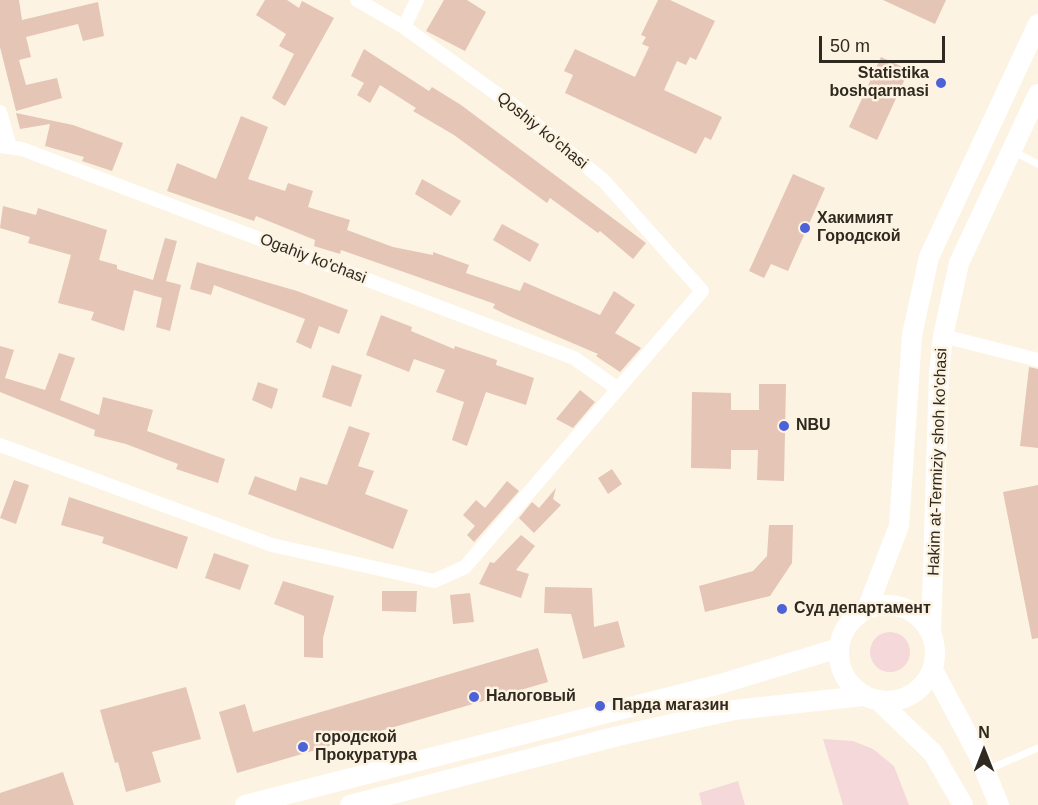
<!DOCTYPE html>
<html>
<head>
<meta charset="utf-8">
<style>
  body { margin:0 }
  #map { position:relative; width:1038px; height:805px; overflow:hidden; background:#fdf3e2; font-family:Arial,sans-serif }
  canvas { display:block }
  .north { position:absolute; left:954px; top:721px; width:60px; height:60px; -webkit-text-stroke:4px #fdf3e2; paint-order:stroke; rotate:0deg; font-size:16px; font-weight:700; line-height:24px; text-align:center; color:#2f291f }
  .north::after { content:''; display:block; margin:auto; width:21px; height:27px; background:#2f291f; clip-path:polygon(50% 0,100% 100%,50% 72%,0 100%) }
  .scale { position:absolute; left:819px; top:36px; width:126px; height:27px; box-sizing:border-box; border:3px solid #2f291f; border-top:0; padding-left:8px; font-size:18px; line-height:21px; white-space:nowrap; color:#2f291f; -webkit-text-stroke:4px #fdf3e2; paint-order:stroke }
</style>
</head>
<body>
<div id="map">
<canvas width="1038" height="805"></canvas>
<div class="north">N</div>
<div class="scale">50 m</div>
</div>
<script>
const ctx = document.querySelector('canvas').getContext('2d');
ctx.lineJoin = 'round';
function paint(path, color) {
  ctx.fillStyle = color;
  ctx.fill(path, 'evenodd');
}
function toPath(rows) {
  const path = new Path2D();
  for (const r of rows) {
    if (r.length === 3) {
      path.moveTo(r[0] + r[2], r[1]);
      path.arc(r[0], r[1], r[2], 0, 2 * Math.PI);
      continue;
    }
    path.moveTo(r[0], r[1]);
    for (let i = 2; i < r.length; i += 2) path.lineTo(r[i], r[i + 1]);
  }
  return path;
}
function stroke(path, color, width, dash) {
  ctx.strokeStyle = color;
  ctx.lineWidth = width;
  ctx.lineCap = dash ? 'butt' : 'round';
  ctx.setLineDash(dash || []);
  ctx.stroke(path);
}
function drawText(font, color, halo, rows, align = 'center') {
  ctx.font = font + ' Arial,sans-serif';
  ctx.lineWidth = 5;
  ctx.setLineDash([]);
  ctx.textBaseline = 'middle';
  ctx.strokeStyle = halo;
  ctx.fillStyle = color;
  for (const [text, x, y, turn = 0] of rows) {
    ctx.save();
    ctx.translate(x, y);
    ctx.rotate((+turn || 0) * Math.PI / 180);
    ctx.textAlign = isNaN(turn) ? turn : align;
    if (halo) ctx.strokeText(text, 0, 0);
    ctx.fillText(text, 0, 0);
    ctx.restore();
  }
}
paint(toPath([
  [890,652,20],
  [823,739,853,741,873,749,894,766,909,805,843,805],
  [738,781,745,805,702,805,699,793]
]), '#f5d8da');
paint(toPath([
  [0,0,19,0,22,20,98,2,104,36,83,41,78,24,26,37,31,57,19,60,26,85,57,78,62,98,16,111,0,47],
  [265,0,287,0,299,8,302,1,334,18,285,106,272,98,294,54,279,46,286,34,256,15],
  [444,0,467,0,486,12,465,51,426,31],
  [658,0,670,0,715,21,696,60,690,57,686,65,677,61,664,90,722,117,711,140,705,137,696,154,565,93,573,75,564,71,575,49,635,77,649,47,642,44,646,37,641,35],
  [883,0,946,0,935,24],
  [364,49,429,91,432,87,461,105,646,243,633,259,600,231,598,233,550,198,547,203,454,135,413,111,416,108,380,85,370,103,357,95,364,83,351,76],
  [881,57,909,70,877,140,849,127],
  [16,113,73,125,123,143,112,171,82,161,84,157,45,146,50,124,20,129],
  [241,116,268,127,248,179,285,191,288,183,313,191,308,207,350,220,347,230,393,247,433,255,433,252,469,265,466,273,520,291,524,282,600,315,614,291,635,305,615,333,641,348,620,372,596,356,598,354,509,316,493,308,495,304,341,250,340,254,314,246,315,240,256,216,254,221,167,191,177,163,216,179],
  [793,174,825,188,788,271,771,264,764,278,749,271],
  [422,179,461,201,451,216,415,194],
  [3,206,36,215,38,208,107,230,99,260,117,265,117,269,153,280,165,238,177,241,166,281,181,285,170,331,156,327,162,298,134,290,124,331,91,320,94,312,58,303,71,255,28,243,30,237,0,228],
  [502,224,539,244,530,262,493,240],
  [197,262,297,291,348,310,339,334,319,326,311,349,296,342,305,319,214,285,211,295,190,289],
  [381,315,412,327,411,331,454,349,455,346,497,360,496,365,534,378,526,405,486,392,467,446,452,440,464,402,436,392,445,370,414,359,409,372,366,355],
  [0,346,14,350,5,378,45,390,59,353,75,358,60,400,99,415,103,397,153,410,147,431,225,459,218,483,176,469,178,464,126,444,94,436,95,430,0,392],
  [332,365,362,375,351,407,322,397],
  [1029,367,1038,369,1038,448,1020,446],
  [258,382,278,389,272,409,252,400],
  [759,384,786,384,784,481,757,480,758,450,731,450,731,469,691,468,692,392,731,393,731,410,759,410],
  [580,390,595,402,573,428,556,419],
  [349,426,370,433,358,466,374,471,365,494,408,510,393,549,248,494,255,476,296,491,300,477,327,485],
  [612,469,622,484,608,494,598,478],
  [14,480,29,485,16,524,0,518],
  [507,481,519,491,474,542,467,535,475,526,463,515,476,500,485,508],
  [1038,485,1038,638,1032,639,1003,492],
  [556,488,553,499,561,505,534,533,519,518,532,502,539,508],
  [69,497,188,537,177,569,102,543,104,537,61,525],
  [769,525,793,525,792,563,770,596,705,612,699,586,753,571,767,556],
  [521,535,535,546,516,570,529,574,521,598,479,584,490,562,494,563],
  [214,553,249,565,240,590,205,578],
  [283,581,334,596,323,638,323,658,304,657,304,616,274,604],
  [545,587,592,588,594,627,618,621,625,647,583,659,571,614,544,613],
  [382,591,417,591,416,612,382,611],
  [470,593,474,622,453,624,450,595],
  [538,648,548,682,237,773,219,712,245,704,253,732],
  [186,687,201,739,152,752,161,782,126,792,118,762,115,763,100,710],
  [63,772,74,805,0,805,0,793]
]), '#e4c5b6');
stroke(toPath([
  [1014,152,1038,164],
  [987,770,1038,748]
]), '#fff', 7);
stroke(toPath([
  [404,27,417,0],
  [0,112,10,147],
  [0,146,22,149,574,358,618,389],
  [943,336,1038,360],
  [0,445,272,545,434,581,465,567,702,291,604,181,515,107,404,27,357,0]
]), '#fff', 14);
stroke(toPath([
  [887,653,48],
  [867,609,899,526,912,335,929,257,1038,24],
  [931,633,939,372,943,336,959,263,1038,94],
  [933,670,979,756,999,805],
  [879,701,933,753,963,805],
  [245,805,717,685,839,648],
  [350,805,618,736,734,710,863,696]
]), '#fff', 20);
for (const [x, y, r, color] of [
  [941,83,6,"#4e62d7"],
  [805,228,6,"#4e62d7"],
  [784,426,6,"#4e62d7"],
  [782,609,6,"#4e62d7"],
  [474,697,6,"#4e62d7"],
  [600,706,6,"#4e62d7"],
  [303,747,6,"#4e62d7"]
]) {
  const dot = new Path2D();
  dot.arc(x, y, r, 0, 2 * Math.PI);
  ctx.fillStyle = color;
  ctx.fill(dot);
  stroke(dot, '#fdf3e2', 2);
}
drawText('bold 16px', '#2f291f', '#fdf3e2', [
  ["Statistika",929,74,"right"],
  ["boshqarmasi",929,92,"right"],
  ["Хакимият",817,219],
  ["Городской",817,237],
  ["NBU",796,426],
  ["Суд департамент",794,609],
  ["Налоговый",486,697],
  ["Парда магазин",612,706],
  ["городской",315,738],
  ["Прокуратура",315,756]
], 'left');
drawText('16px', '#2f291f', '#fdf3e2', [
  ["Qoshiy ko'chasi",542,131,39],
  ["Ogahiy ko'chasi",313,259,21],
  ["Hakim at-Termiziy shoh ko'chasi",938,462,-88]
]);
</script>
</body>
</html>
